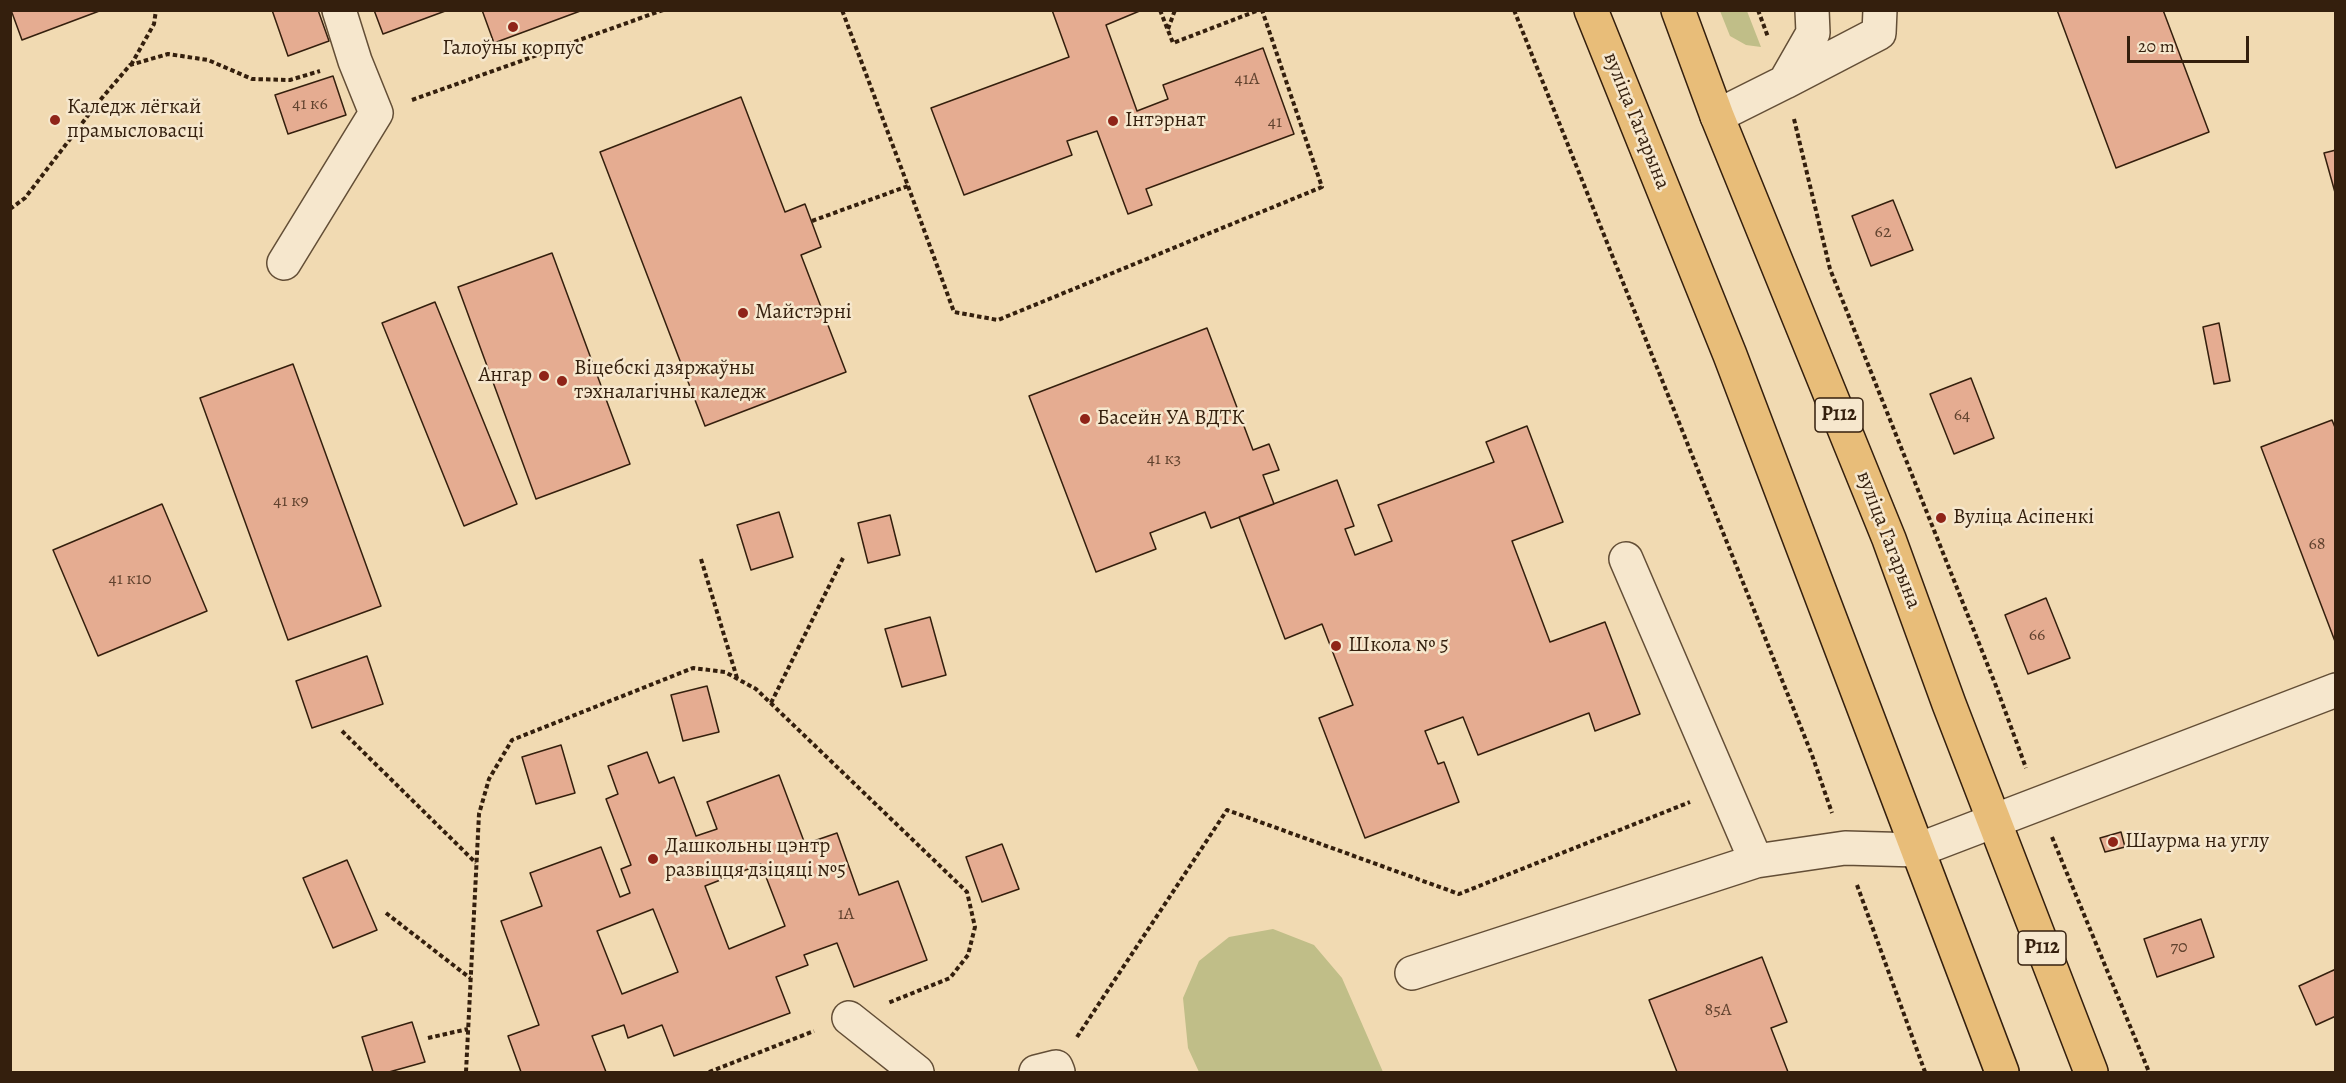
<!DOCTYPE html>
<html>
<head>
<meta charset="utf-8">
<style>
  body { margin:0 }
  #map { position:relative; width:2346px; height:1083px; overflow:hidden; background:#f1dab2; font-family:Alegreya,serif }
  canvas { display:block }
  .frame { position:absolute; inset:0; border:12px solid #341f0d; pointer-events:none }
  .scale { position:absolute; left:2127px; top:36px; width:122px; height:27px; box-sizing:border-box; border:3px solid #341f0d; border-top:0; padding-left:8px; font-size:18px; line-height:21px; white-space:nowrap; color:#341f0d; -webkit-text-stroke:4px #f6e7cd; paint-order:stroke }
</style>
</head>
<body>
<div id="map">
<canvas width="2346" height="1083"></canvas>
<div class="frame"></div>
<div class="scale">20 m</div>
</div>
<script>
const ctx = document.querySelector('canvas').getContext('2d');
ctx.lineJoin = 'round';
function paint(path, color) {
  ctx.fillStyle = color;
  ctx.fill(path, 'evenodd');
}
function toPath(rows) {
  const path = new Path2D();
  for (const r of rows) {
    path.moveTo(r[0], r[1]);
    for (let i = 2; i < r.length; i += 2) path.lineTo(r[i], r[i + 1]);
  }
  return path;
}
function stroke(path, color, width, dash) {
  ctx.strokeStyle = color;
  ctx.lineWidth = width;
  ctx.lineCap = dash ? 'butt' : 'round';
  ctx.setLineDash(dash || []);
  ctx.stroke(path);
}
function drawText(font, color, halo, rows, align = 'center') {
  ctx.font = font + ' Alegreya,serif';
  ctx.lineWidth = 5;
  ctx.setLineDash([]);
  ctx.textBaseline = 'middle';
  ctx.strokeStyle = halo;
  ctx.fillStyle = color;
  for (const [text, x, y, turn = 0] of rows) {
    ctx.save();
    ctx.translate(x, y);
    ctx.rotate((+turn || 0) * Math.PI / 180);
    ctx.textAlign = isNaN(turn) ? turn : align;
    if (halo) ctx.strokeText(text, 0, 0);
    ctx.fillText(text, 0, 0);
    ctx.restore();
  }
}
paint(toPath([
  [1720,11,1747,11,1761,47,1746,45,1730,36],
  [1273,929,1314,945,1342,978,1383,1072,1199,1072,1188,1048,1183,998,1199,961,1229,937]
]), '#c0be88');
const building = toPath([
  [11,10,102,10,22,40,11,10],
  [272,10,318,10,329,41,288,56,272,10],
  [374,10,448,10,383,34,374,10],
  [482,10,583,10,494,43,482,10],
  [1052,10,1142,10,1106,25,1137,111,1168,99,1163,85,1263,48,1294,134,1146,189,1152,205,1128,214,1097,131,1067,141,1072,155,964,195,931,108,1069,57,1052,10],
  [2057,10,2163,10,2209,132,2116,168,2057,10],
  [333,76,346,115,288,134,275,95,333,76],
  [741,97,785,212,805,204,821,247,801,255,846,372,705,426,600,152,741,97],
  [2336,150,2336,196,2324,153,2336,150],
  [1893,200,1913,250,1871,266,1852,216,1893,200],
  [552,253,630,464,536,499,458,287,552,253],
  [435,302,517,504,464,526,382,323,435,302],
  [2219,323,2230,381,2214,384,2203,327,2219,323],
  [1207,328,1253,450,1269,444,1279,470,1263,475,1274,504,1211,528,1205,512,1150,533,1156,549,1096,572,1029,396,1207,328],
  [293,364,381,606,288,640,200,398,293,364],
  [1971,378,1994,438,1954,454,1930,394,1971,378],
  [2332,420,2336,430,2336,644,2261,447,2332,420],
  [1527,426,1563,522,1512,541,1550,642,1605,622,1640,714,1595,731,1589,713,1478,755,1463,717,1425,731,1438,764,1444,762,1459,802,1365,838,1319,718,1353,705,1322,624,1285,639,1239,517,1337,480,1354,526,1345,529,1355,555,1392,541,1378,505,1494,462,1486,442,1527,426],
  [162,504,207,611,98,656,53,550,162,504],
  [779,512,793,557,751,570,737,525,779,512],
  [890,515,900,555,868,563,858,523,890,515],
  [2046,598,2070,658,2028,674,2005,615,2046,598],
  [930,617,946,675,902,687,885,629,930,617],
  [367,656,383,704,312,728,296,681,367,656],
  [707,686,719,732,683,741,671,695,707,686],
  [561,745,575,793,536,804,522,757,561,745],
  [647,752,659,783,674,777,696,836,717,829,707,802,779,775,805,844,837,833,859,895,898,881,927,960,854,987,837,943,804,955,808,965,776,977,790,1013,674,1056,662,1025,628,1038,624,1025,592,1036,606,1072,521,1072,508,1036,539,1025,501,921,542,906,530,873,601,847,620,897,630,893,621,869,631,865,606,799,618,794,608,766,647,752],
  [761,864,785,926,729,949,705,886,761,864],
  [653,909,678,972,622,994,597,931,653,909],
  [2121,832,2125,847,2105,852,2100,838,2121,832],
  [1002,844,1019,889,982,902,966,857,1002,844],
  [347,860,377,930,333,948,303,878,347,860],
  [2201,919,2214,957,2157,977,2144,939,2201,919],
  [1762,957,1787,1022,1771,1028,1788,1072,1677,1072,1649,1000,1762,957],
  [2336,969,2336,1016,2316,1025,2299,986,2336,969],
  [412,1022,425,1062,389,1072,373,1072,362,1037,412,1022]
]);
paint(building, '#e5ac91');
stroke(building, '#341f0d', 1.5);
const minor = toPath([
  [1785,82,1879,33,1880,10],
  [1717,116,1785,82,1813,33,1812,10],
  [284,263,376,113,355,61,339,10],
  [1626,559,1756,861],
  [1412,973,1756,861,1845,848,1918,850,2336,690],
  [849,1018,917,1072],
  [1036,1072,1056,1067,1058,1072]
]);
const major = toPath([
  [1591,10,1730,355,2002,1072],
  [1678,10,1717,116,1889,539,1949,704,2091,1072]
]);
stroke(minor, '#634e36', 36);
stroke(major, '#341f0d', 36);
stroke(toPath([
  [1160,10,1173,43,1259,10],
  [1514,10,1812,755,1832,813],
  [1758,10,1768,37],
  [1168,29,1175,10],
  [131,65,154,24,156,10],
  [412,100,663,10],
  [1794,119,1830,269,1996,686,2026,768],
  [908,186,954,312,998,320,1322,187,1262,10],
  [10,209,25,198,96,105,130,65,168,54,208,60,252,79,290,80,320,71],
  [812,221,908,186,842,10],
  [701,559,737,678],
  [771,703,843,558],
  [342,731,476,863],
  [2052,837,2149,1072],
  [1857,885,1925,1072],
  [386,913,470,978],
  [1077,1037,1227,810,1459,894,1690,802],
  [428,1038,468,1029],
  [466,1072,479,814,489,779,512,740,693,668,725,672,756,689,967,892,975,927,968,955,950,978,888,1003],
  [709,1072,814,1031]
]), '#341f0d', 4, [4.5, 3]);
stroke(minor, '#f6e7cd', 33);
stroke(major, '#e8bd79', 33);
for (const [x, y, r, color] of [
  [513,27,6,"#8f2418"],
  [55,120,6,"#8f2418"],
  [1113,121,6,"#8f2418"],
  [743,313,6,"#8f2418"],
  [544,376,6,"#8f2418"],
  [562,381,6,"#8f2418"],
  [1085,419,6,"#8f2418"],
  [1941,518,6,"#8f2418"],
  [1336,646,6,"#8f2418"],
  [2113,842,6,"#8f2418"],
  [653,859,6,"#8f2418"]
]) {
  const dot = new Path2D();
  dot.arc(x, y, r, 0, 2 * Math.PI);
  ctx.fillStyle = color;
  ctx.fill(dot);
  stroke(dot, '#f6e7cd', 2);
}
drawText('18px', '#60422e', null, [
  ["41А",1247,80],
  ["41 к6",310,105],
  ["41",1275,123],
  ["62",1883,233],
  ["64",1962,416],
  ["41 к3",1164,460],
  ["41 к9",291,502],
  ["68",2317,545],
  ["41 к10",130,580],
  ["66",2037,636],
  ["1А",846,915],
  ["70",2179,948],
  ["85А",1718,1011]
]);
for (const [x, y, w] of [
  [1839,415,48],
  [2042,948,48]
]) {
  const box = new Path2D();
  box.roundRect(x - w / 2, y - 17, w, 34, 4.5);
  ctx.fillStyle = '#f6e7cd';
  ctx.fill(box);
  stroke(box, '#341f0d', 1.5);
}
drawText('bold 20px', '#341f0d', null, [
  ["Р112",1839,415],
  ["Р112",2042,948]
]);
drawText('21px', '#341f0d', '#f6e7cd', [
  ["Галоўны корпус",513,49,"center"],
  ["Каледж лёгкай",67,108],
  ["прамысловасці",67,132],
  ["Інтэрнат",1125,121],
  ["Майстэрні",755,313],
  ["Віцебскі дзяржаўны",574,369],
  ["тэхналагічны каледж",574,393],
  ["Ангар",532,376,"right"],
  ["Басейн УА ВДТК",1097,419],
  ["Вуліца Асіпенкі",1953,518],
  ["Школа № 5",1348,646],
  ["Шаурма на углу",2125,842],
  ["Дашкольны цэнтр",665,847],
  ["развіцця дзіцяці №5",665,871]
], 'left');
drawText('21px', '#341f0d', '#f6e7cd', [
  ["вуліца Гагарына",1636,121,68],
  ["вуліца Гагарына",1888,540,69]
]);
</script>
</body>
</html>
